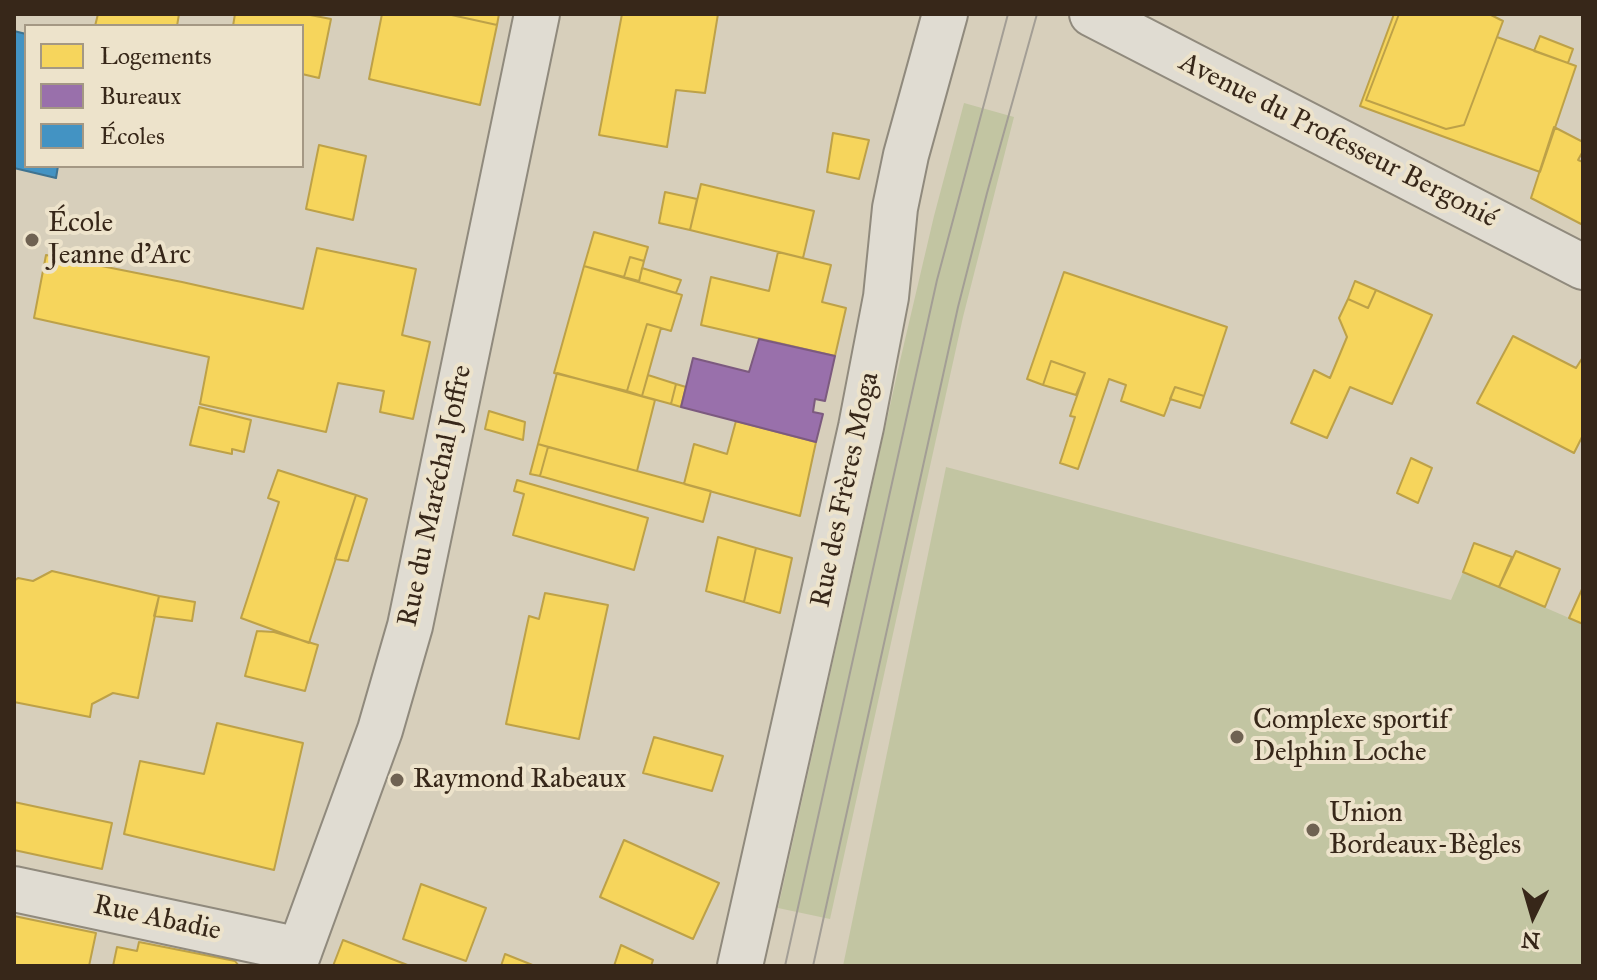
<!DOCTYPE html>
<html>
<head>
<meta charset="utf-8">
<style>
  body { margin:0 }
  #map { position:relative; width:1597px; height:980px; overflow:hidden; background:#d7cfbb; font-family:"IM FELL Great Primer",serif }
  canvas { display:block }
  .frame { position:absolute; inset:0; border:16px solid #372719; pointer-events:none }
  .legend { position:absolute; left:24px; top:24px; width:280px; height:144px; box-sizing:border-box; background:#ede3cb; border:2px solid #a49884; margin:0; padding:10px 14px; list-style:none; font-size:24px; color:#372719 }
  .legend li { display:flex; align-items:center; gap:16px; height:40px }
  .legend b { width:40px; border:2px solid #a49884 }
  .north { position:absolute; left:1493px; top:876px; width:80px; height:80px; -webkit-text-stroke:6px #ede3cb; paint-order:stroke; rotate:185deg; font-size:22px; font-weight:700; line-height:32px; text-align:center; color:#372719 }
  .north::after { content:''; display:block; margin:auto; width:28px; height:36px; background:#372719; clip-path:polygon(50% 0,100% 100%,50% 72%,0 100%) }
</style>
</head>
<body>
<div id="map">
<canvas width="1597" height="980"></canvas>
<div class="frame"></div>
<ul class="legend">
<li><b style="height:22px;background:#f6d55c"></b>Logements</li>
<li><b style="height:22px;background:#9970ab"></b>Bureaux</li>
<li><b style="height:22px;background:#4393c3"></b>Écoles</li>
</ul>
<div class="north">N</div>
</div>
<script>
const ctx = document.querySelector('canvas').getContext('2d');
ctx.lineJoin = 'round';
function paint(path, color) {
  ctx.fillStyle = color;
  ctx.fill(path, 'evenodd');
}
function toPath(rows) {
  const path = new Path2D();
  for (const r of rows) {
    path.moveTo(r[0], r[1]);
    for (let i = 2; i < r.length; i += 2) path.lineTo(r[i], r[i + 1]);
  }
  return path;
}
function stroke(path, color, width, dash) {
  ctx.strokeStyle = color;
  ctx.lineWidth = width;
  ctx.lineCap = dash ? 'butt' : 'round';
  ctx.setLineDash(dash || []);
  ctx.stroke(path);
}
function drawText(font, color, halo, rows, align = 'center') {
  ctx.font = font + ' "IM FELL Great Primer",serif';
  ctx.lineWidth = 8;
  ctx.setLineDash([]);
  ctx.textBaseline = 'middle';
  ctx.strokeStyle = halo;
  ctx.fillStyle = color;
  for (const [text, x, y, turn = 0] of rows) {
    ctx.save();
    ctx.translate(x, y);
    ctx.rotate((+turn || 0) * Math.PI / 180);
    ctx.textAlign = isNaN(turn) ? turn : align;
    if (halo) ctx.strokeText(text, 0, 0);
    ctx.fillText(text, 0, 0);
    ctx.restore();
  }
}
paint(toPath([
  [964,103,1014,117,963,317,830,919,778,908,900,361,934,216],
  [946,467,1451,600,1463,572,1583,624,1583,966,843,966]
]), '#c2c5a2');
const homes = toPath([
  [98,14,179,14,177,26,95,26,98,14],
  [235,14,305,14,331,19,319,78,302,74,302,26,233,26,235,14],
  [382,14,447,14,497,25,480,105,369,79,382,14],
  [447,14,499,14,497,25,447,14],
  [622,14,718,14,705,93,676,90,667,147,599,135,622,14],
  [1394,14,1399,14,1366,100,1446,129,1464,125,1497,37,1576,66,1540,172,1360,106,1394,14],
  [1399,14,1489,14,1503,21,1464,125,1446,129,1366,100,1399,14],
  [1540,36,1573,49,1568,63,1534,51,1540,36],
  [1554,127,1583,142,1583,151,1578,160,1583,162,1583,225,1531,198,1554,127],
  [833,133,869,140,859,179,827,172,833,133],
  [319,145,366,156,353,220,306,209,319,145],
  [701,184,814,211,803,258,690,230,701,184],
  [665,192,697,199,690,230,659,223,665,192],
  [594,232,648,247,644,261,630,257,624,277,584,266,594,232],
  [317,248,416,269,402,335,430,342,413,419,380,412,384,391,338,383,326,432,200,404,209,357,34,318,46,255,182,282,303,309,317,248],
  [778,252,831,265,822,302,846,308,835,356,701,325,711,277,769,291,778,252],
  [630,257,644,261,639,281,624,277,630,257],
  [584,266,682,295,671,331,647,324,627,391,554,373,584,266],
  [642,268,681,280,676,293,639,282,642,268],
  [1064,272,1227,327,1204,396,1175,387,1164,416,1121,401,1126,385,1109,379,1078,469,1060,463,1075,417,1070,416,1085,373,1051,361,1043,385,1027,379,1064,272],
  [1355,281,1376,290,1368,308,1348,299,1355,281],
  [1376,290,1432,315,1392,404,1350,387,1327,438,1291,423,1314,370,1330,378,1347,337,1339,318,1348,299,1368,308,1376,290],
  [647,324,661,328,642,396,627,391,647,324],
  [1513,336,1576,368,1583,357,1583,435,1574,453,1477,403,1513,336],
  [1051,361,1085,373,1076,395,1043,385,1051,361],
  [557,373,655,400,637,471,538,444,557,373],
  [648,375,676,384,671,404,642,396,648,375],
  [676,384,686,387,681,407,671,404,676,384],
  [1175,387,1204,396,1200,408,1170,399,1175,387],
  [199,407,251,420,244,452,232,449,232,454,190,445,199,407],
  [489,411,525,422,523,440,485,429,489,411],
  [736,421,816,442,800,516,684,484,694,444,727,454,736,421],
  [538,444,548,447,540,476,530,474,538,444],
  [548,447,711,491,703,522,540,476,548,447],
  [1411,458,1432,468,1418,503,1397,493,1411,458],
  [278,470,356,495,309,643,241,618,279,502,268,498,278,470],
  [517,480,648,518,634,570,513,535,524,494,514,491,517,480],
  [356,495,367,499,348,561,335,559,356,495],
  [718,537,756,548,744,602,706,591,718,537],
  [1474,543,1512,557,1499,587,1463,572,1474,543],
  [756,548,792,558,780,613,744,602,756,548],
  [1516,551,1560,569,1545,607,1499,587,1516,551],
  [52,571,159,596,138,698,113,693,92,704,90,717,14,702,14,581,18,578,33,581,52,571],
  [1583,587,1583,624,1569,618,1583,587],
  [545,593,608,605,579,739,506,724,529,616,539,619,545,593],
  [159,596,195,602,192,621,154,616,159,596],
  [257,631,274,632,318,645,305,691,245,676,257,631],
  [217,723,303,743,274,870,124,834,140,761,204,774,217,723],
  [654,737,723,756,712,791,643,773,654,737],
  [14,802,112,823,102,869,14,850,14,802],
  [624,840,719,883,693,939,600,897,624,840],
  [421,884,486,908,466,961,403,939,421,884],
  [14,916,96,933,89,966,14,966,14,916],
  [343,940,410,966,333,966,343,940],
  [139,942,235,961,239,966,113,966,117,947,137,951,139,942],
  [621,945,653,960,651,966,614,966,621,945],
  [505,954,535,966,501,966,505,954]
]);
paint(homes, '#f6d55c');
stroke(homes, '#bda148', 2);
const offices = toPath([
  [759,339,835,356,825,401,815,399,813,412,823,414,816,442,681,407,693,358,749,372,759,339]
]);
paint(offices, '#9970ab');
stroke(offices, '#7c5a7f', 2);
const schools = toPath([
  [14,31,26,34,26,166,58,166,56,178,14,168,14,31]
]);
paint(schools, '#4393c3');
stroke(schools, '#3f7390', 2);
const minor = toPath([
  [1092,14,1583,267],
  [14,889,300,950],
  [294,966,380,730,410,626,537,14],
  [740,966,861,427,886,297,895,208,906,155,945,14]
]);
stroke(minor, '#908a7d', 48);
stroke(minor, '#e0dcd2', 44);
stroke(toPath([
  [785,966,937,280,1008,14],
  [813,966,958,307,987,193,1037,14]
]), '#a39e95', 2);
for (const [x, y, r, color] of [
  [32,240,8,"#6f6252"],
  [1237,737,8,"#6f6252"],
  [397,780,8,"#6f6252"],
  [1313,830,8,"#6f6252"]
]) {
  const dot = new Path2D();
  dot.arc(x, y, r, 0, 2 * Math.PI);
  ctx.fillStyle = color;
  ctx.fill(dot);
  stroke(dot, '#ede3cb', 3);
}
drawText('28px', '#372719', '#ede3cb', [
  ["Avenue du Professeur Bergonié",1338,141,27],
  ["Rue des Frères Moga",846,490,-78],
  ["Rue du Maréchal Joffre",436,496,-78],
  ["Rue Abadie",157,919,12]
]);
drawText('28px', '#372719', '#ede3cb', [
  ["École",48,224],
  ["Jeanne d'Arc",48,256],
  ["Complexe sportif",1253,721],
  ["Delphin Loche",1253,753],
  ["Raymond Rabeaux",413,780],
  ["Union",1329,814],
  ["Bordeaux-Bègles",1329,846]
], 'left');
</script>
</body>
</html>
